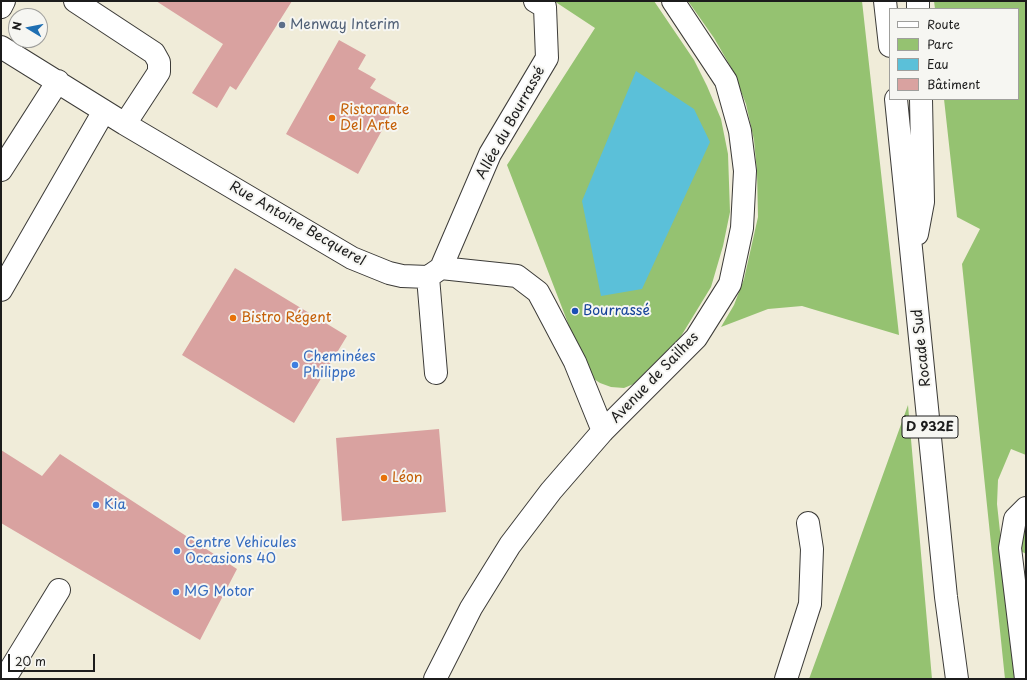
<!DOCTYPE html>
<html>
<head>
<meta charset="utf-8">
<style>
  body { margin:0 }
  #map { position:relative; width:1027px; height:680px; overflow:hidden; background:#f0ecd9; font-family:"Playpen Sans",sans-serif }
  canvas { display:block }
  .frame { position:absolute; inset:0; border:2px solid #1c1c1c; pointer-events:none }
  .legend { position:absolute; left:889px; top:8px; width:130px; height:92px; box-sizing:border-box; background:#f6f6f2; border:1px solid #9f9f9c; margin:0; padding:5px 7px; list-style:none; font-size:12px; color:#1c1c1c }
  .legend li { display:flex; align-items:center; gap:8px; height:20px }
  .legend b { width:20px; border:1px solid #9f9f9c }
  .north { position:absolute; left:8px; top:8px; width:40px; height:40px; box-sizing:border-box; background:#f6f6f2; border:1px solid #9f9f9c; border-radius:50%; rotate:280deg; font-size:11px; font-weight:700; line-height:16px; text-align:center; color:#1c1c1c }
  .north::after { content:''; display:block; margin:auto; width:14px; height:18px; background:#1f6fb2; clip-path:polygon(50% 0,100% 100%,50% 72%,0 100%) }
  .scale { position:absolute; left:8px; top:654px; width:87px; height:18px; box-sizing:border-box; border:2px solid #1c1c1c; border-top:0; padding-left:5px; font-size:12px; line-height:14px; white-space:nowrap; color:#1c1c1c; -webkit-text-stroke:3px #f6f6f2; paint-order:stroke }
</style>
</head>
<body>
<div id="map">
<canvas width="1027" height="680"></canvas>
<div class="frame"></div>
<ul class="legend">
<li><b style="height:5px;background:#fff"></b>Route</li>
<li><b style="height:11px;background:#95c271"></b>Parc</li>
<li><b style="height:11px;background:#5bc0d9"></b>Eau</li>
<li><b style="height:11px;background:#d9a2a0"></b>Bâtiment</li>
</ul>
<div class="north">N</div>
<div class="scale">20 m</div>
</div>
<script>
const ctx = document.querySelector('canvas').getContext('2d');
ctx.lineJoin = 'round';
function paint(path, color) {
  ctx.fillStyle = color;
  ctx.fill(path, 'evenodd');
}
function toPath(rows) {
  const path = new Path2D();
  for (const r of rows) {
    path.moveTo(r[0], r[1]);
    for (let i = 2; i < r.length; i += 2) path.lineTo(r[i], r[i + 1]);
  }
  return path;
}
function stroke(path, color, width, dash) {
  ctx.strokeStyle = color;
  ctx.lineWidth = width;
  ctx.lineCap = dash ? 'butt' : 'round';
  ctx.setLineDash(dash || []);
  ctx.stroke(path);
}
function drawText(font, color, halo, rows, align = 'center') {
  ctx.font = font + ' "Playpen Sans",sans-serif';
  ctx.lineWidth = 4;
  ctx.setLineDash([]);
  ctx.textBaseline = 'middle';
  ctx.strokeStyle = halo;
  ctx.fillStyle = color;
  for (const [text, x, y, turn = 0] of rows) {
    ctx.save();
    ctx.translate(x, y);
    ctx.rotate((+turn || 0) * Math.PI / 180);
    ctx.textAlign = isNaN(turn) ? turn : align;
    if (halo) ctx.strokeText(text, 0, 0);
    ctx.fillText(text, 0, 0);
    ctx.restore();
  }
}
paint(toPath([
  [554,1,654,1,694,60,707,86,721,119,728,154,730,212,723,246,711,287,675,346,636,383,624,388,611,387,600,383,588,375,507,165,595,28],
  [688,1,862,1,899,335,802,306,768,309,721,327,734,305,744,279,758,217,757,172,754,140,746,104,732,69,714,38],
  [934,1,1026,1,1026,455,1011,449,998,480,997,504,1016,679,1005,679,962,264,980,229,957,217,944,99,1018,99,1018,9,935,9],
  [908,405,932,679,809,679,835,608],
  [1026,529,1026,554,1021,551,1023,532]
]), '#95c271');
paint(toPath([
  [636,71,694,109,710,142,642,289,601,296,582,201]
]), '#5bc0d9');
paint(toPath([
  [156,1,292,1,236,90,230,86,217,108,192,93,223,44],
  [339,40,366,55,358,69,376,79,370,88,397,103,358,174,286,134],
  [235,268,347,336,294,423,182,355],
  [439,429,446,512,342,521,336,438],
  [1,450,42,476,60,454,237,569,200,640,1,523]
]), '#d9a2a0');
const minor = toPath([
  [75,1,154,53,159,62,159,72,125,124],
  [1,7,4,1],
  [1,47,125,124,352,258,389,273,402,276,428,277,441,268,517,276,538,292,545,305,575,362,603,431],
  [1,170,58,81],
  [441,268,490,154,547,58,545,7,535,1],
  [428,277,436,373],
  [1,290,104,111],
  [7,675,59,590],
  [435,679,471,608,510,545,551,491,603,431,696,338,730,284,742,228,745,171,740,131,726,81,673,1],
  [786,679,810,604,812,549,808,523],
  [1026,679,1010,548,1015,519,1026,508]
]);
const major = toPath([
  [885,1,890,46],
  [918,1,918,9],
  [896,99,946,597,957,679],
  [917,234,923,202,921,99]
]);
stroke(minor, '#3c3b38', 24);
stroke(major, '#3c3b38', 24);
stroke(minor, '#fff', 22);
stroke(major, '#fff', 22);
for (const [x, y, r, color] of [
  [282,25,4,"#5c6f8a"],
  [332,118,4,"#e8710a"],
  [575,311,4,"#1a4fb4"],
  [233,318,4,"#e8710a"],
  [295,365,4,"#3f7fe0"],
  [384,478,4,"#e8710a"],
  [96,505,4,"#3f7fe0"],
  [177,551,4,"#3f7fe0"],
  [176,592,4,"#3f7fe0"]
]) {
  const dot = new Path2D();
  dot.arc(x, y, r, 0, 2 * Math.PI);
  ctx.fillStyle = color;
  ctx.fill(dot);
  stroke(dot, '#f6f6f2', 1.5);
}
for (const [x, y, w] of [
  [930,427,56]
]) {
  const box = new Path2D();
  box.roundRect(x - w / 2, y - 11, w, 22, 3);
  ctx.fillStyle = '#f6f6f2';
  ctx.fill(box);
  stroke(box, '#1c1c1c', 1);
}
drawText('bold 13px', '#1c1c1c', null, [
  ["D 932E",930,427]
]);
drawText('14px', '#4e5e75', '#f6f6f2', [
  ["Menway Interim",290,25]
], 'left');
drawText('14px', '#c56008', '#f6f6f2', [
  ["Ristorante",340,110],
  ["Del Arte",340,126],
  ["Bistro Régent",241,318],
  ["Léon",392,478]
], 'left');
drawText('14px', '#1c1c1c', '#f6f6f2', [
  ["Allée du Bourrassé",511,123,-61],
  ["Rue Antoine Becquerel",297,224,30],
  ["Rocade Sud",922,348,-96],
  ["Avenue de Sailhes",655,378,-46]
]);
drawText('14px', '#164399', '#f6f6f2', [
  ["Bourrassé",583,311]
], 'left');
drawText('14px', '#366cbe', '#f6f6f2', [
  ["Cheminées",303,357],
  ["Philippe",303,373],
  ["Kia",104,505],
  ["Centre Vehicules",185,543],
  ["Occasions 40",185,559],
  ["MG Motor",184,592]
], 'left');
</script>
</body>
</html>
